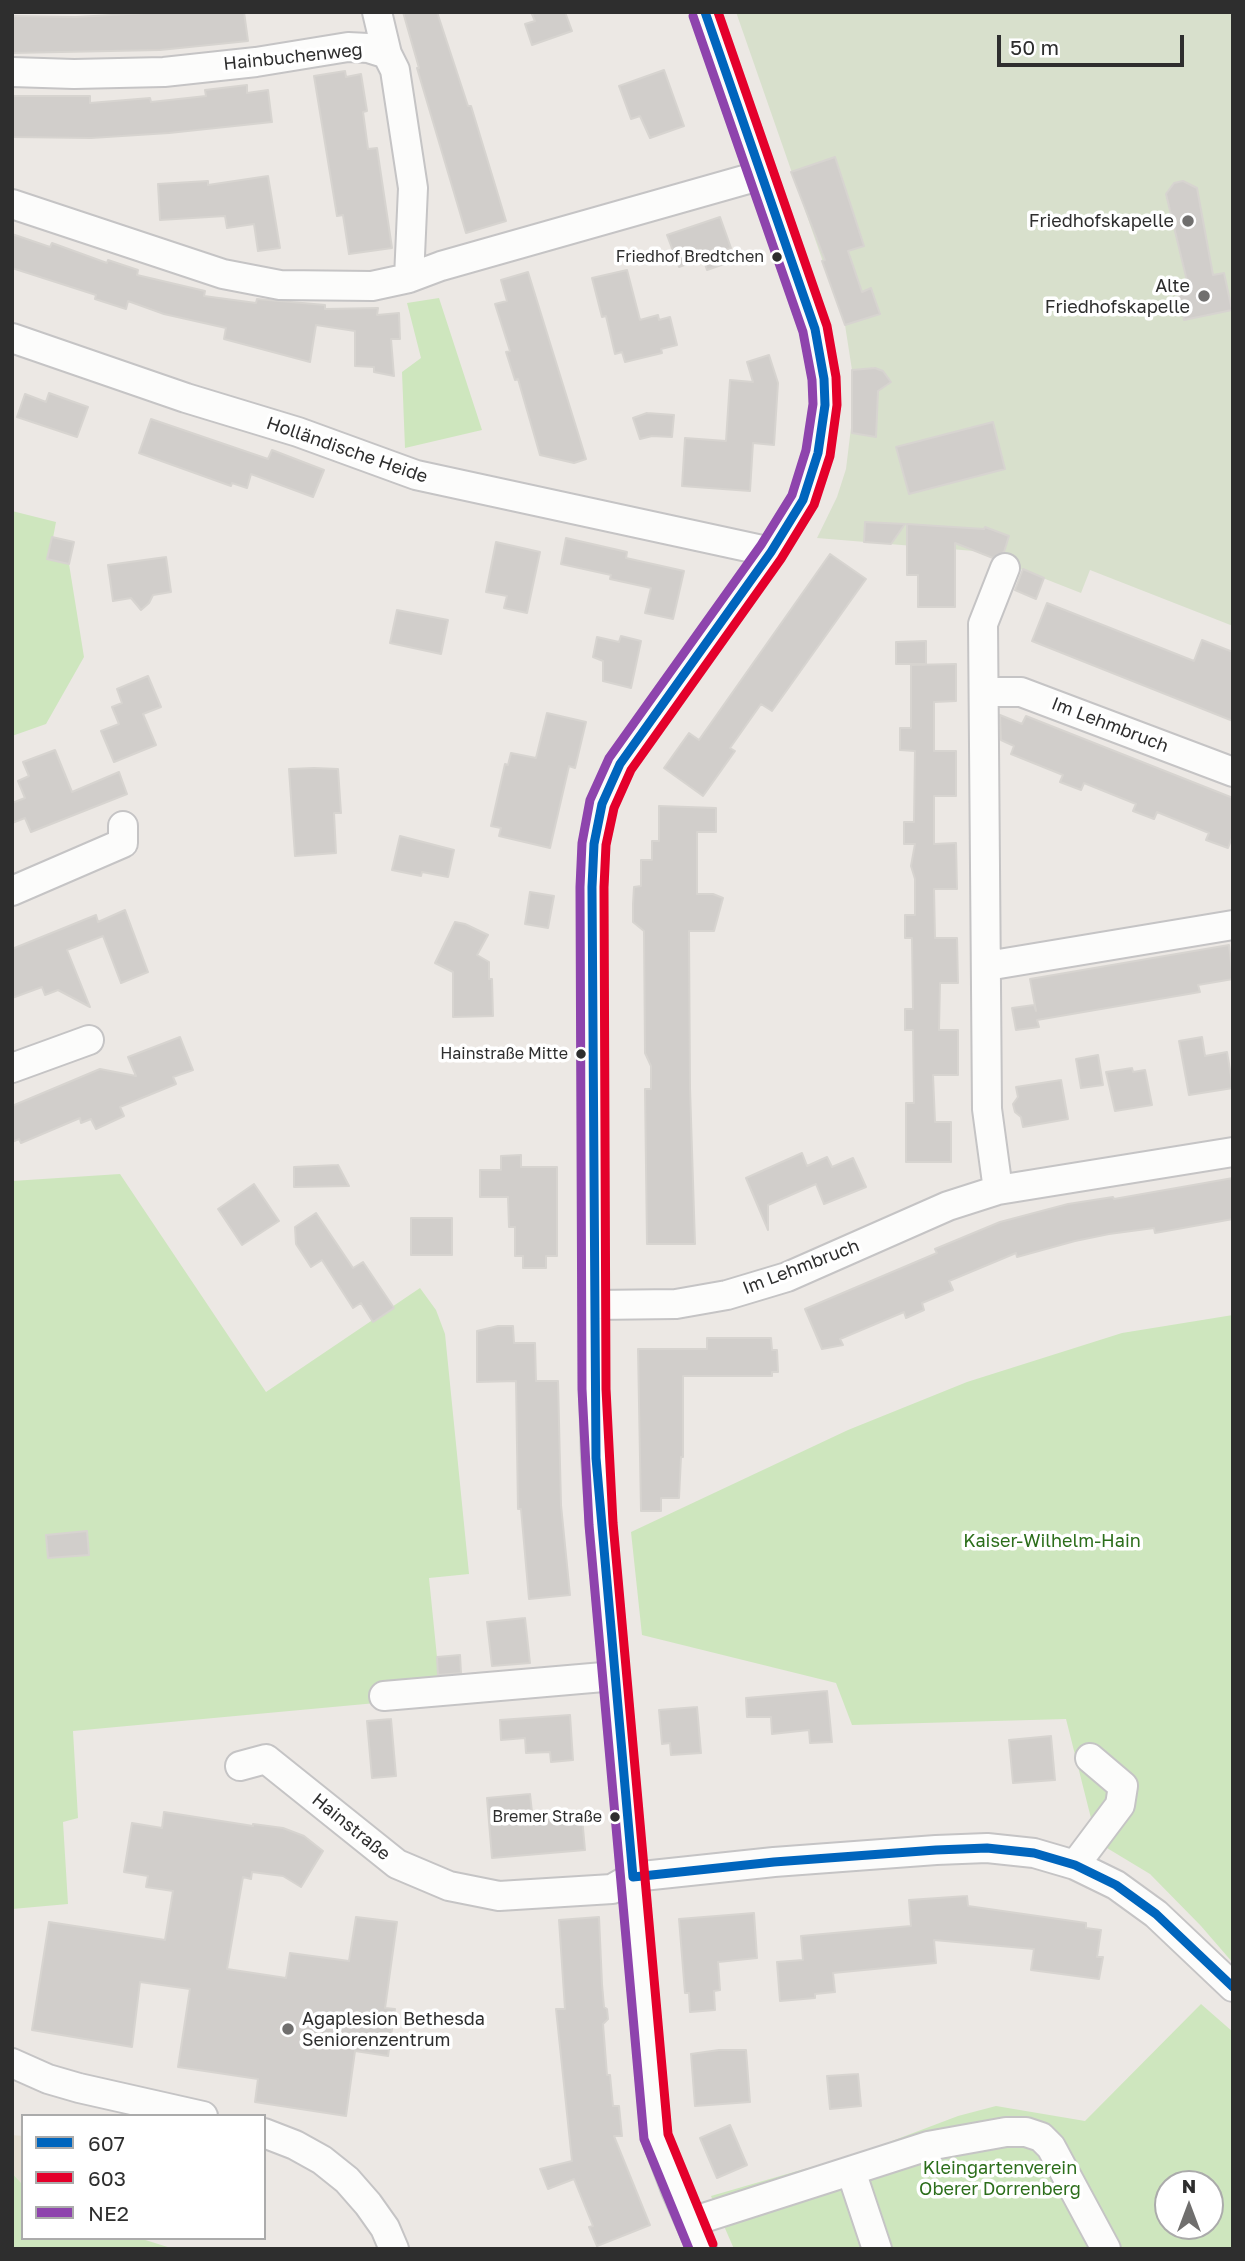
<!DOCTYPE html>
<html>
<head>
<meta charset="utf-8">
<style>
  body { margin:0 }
  #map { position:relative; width:1245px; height:2261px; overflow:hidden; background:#ece8e4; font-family:"Golos Text",sans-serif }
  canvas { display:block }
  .frame { position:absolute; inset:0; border:14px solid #2e2e2e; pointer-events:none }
  .legend { position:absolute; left:21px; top:2114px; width:245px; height:126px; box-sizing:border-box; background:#fff; border:2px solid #ababab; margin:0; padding:9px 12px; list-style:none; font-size:21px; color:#2e2e2e }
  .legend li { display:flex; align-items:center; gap:14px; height:35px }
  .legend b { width:35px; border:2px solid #ababab }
  .north { position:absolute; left:1154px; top:2170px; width:70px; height:70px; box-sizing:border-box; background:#fff; border:2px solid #ababab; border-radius:50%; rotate:0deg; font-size:19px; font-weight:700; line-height:28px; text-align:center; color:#2e2e2e }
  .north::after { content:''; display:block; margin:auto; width:24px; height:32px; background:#706f6e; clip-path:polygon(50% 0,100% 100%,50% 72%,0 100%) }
  .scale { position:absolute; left:997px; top:35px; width:187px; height:32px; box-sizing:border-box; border:4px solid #2e2e2e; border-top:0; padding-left:9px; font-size:21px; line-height:24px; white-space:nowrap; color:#2e2e2e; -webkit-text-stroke:5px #fff; paint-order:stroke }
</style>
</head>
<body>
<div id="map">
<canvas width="1245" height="2261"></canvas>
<div class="frame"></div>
<ul class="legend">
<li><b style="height:9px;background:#0065bd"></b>607</li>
<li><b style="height:9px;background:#e4002b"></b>603</li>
<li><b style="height:9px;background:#8e44ad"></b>NE2</li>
</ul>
<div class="north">N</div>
<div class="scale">50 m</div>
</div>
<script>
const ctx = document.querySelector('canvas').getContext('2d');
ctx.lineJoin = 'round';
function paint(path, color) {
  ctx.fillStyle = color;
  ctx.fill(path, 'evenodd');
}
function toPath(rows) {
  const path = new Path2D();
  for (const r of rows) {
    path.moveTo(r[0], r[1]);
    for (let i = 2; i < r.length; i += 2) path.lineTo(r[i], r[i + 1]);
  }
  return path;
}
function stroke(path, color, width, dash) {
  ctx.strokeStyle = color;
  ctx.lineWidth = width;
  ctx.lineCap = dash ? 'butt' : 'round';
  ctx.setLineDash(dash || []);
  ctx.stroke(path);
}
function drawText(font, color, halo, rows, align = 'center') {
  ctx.font = font + ' "Golos Text",sans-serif';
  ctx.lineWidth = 7;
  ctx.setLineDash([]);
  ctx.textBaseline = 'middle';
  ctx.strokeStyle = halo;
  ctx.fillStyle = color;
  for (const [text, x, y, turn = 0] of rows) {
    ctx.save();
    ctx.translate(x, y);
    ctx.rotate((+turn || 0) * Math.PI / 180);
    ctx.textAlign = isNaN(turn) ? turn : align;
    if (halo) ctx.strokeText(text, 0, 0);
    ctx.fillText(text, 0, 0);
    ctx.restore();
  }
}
paint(toPath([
  [12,2135,23,2136,23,2185,12,2173]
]), '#e6e0d3');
paint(toPath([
  [439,298,482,430,405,448,402,372,421,358,407,303],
  [12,511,56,522,49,559,69,564,84,657,46,724,12,736],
  [120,1174,266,1392,420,1288,436,1310,445,1334,469,1574,429,1578,441,1697,73,1731,78,1818,63,1822,68,1904,12,1909,12,1181],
  [1233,1315,1233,1963,1201,1926,1150,1874,1097,1842,1066,1719,852,1725,836,1683,642,1635,631,1532,848,1430,967,1382,1122,1333],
  [1201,2004,1233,2032,1233,2249,734,2249,711,2196,863,2152,958,2116,996,2106,1085,2121],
  [1168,2184,1210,2184,1210,2226,1168,2226],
  [12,2173,23,2185,23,2238,139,2238,174,2249,12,2249]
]), '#cee6be');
paint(toPath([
  [736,12,1233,12,1233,626,1090,570,1081,593,974,551,817,538,837,497,846,469,853,411,852,370,845,325]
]), '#d8e0cc');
const building = toPath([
  [164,12,244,12,248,41,160,50,12,53,12,16,76,17,164,12],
  [403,12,437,12,468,106,471,106,506,221,466,233,417,68,419,68,403,12],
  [531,12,565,12,572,31,532,45,525,24,535,21,531,12],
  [664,70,684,126,650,138,640,116,631,119,619,86,664,70],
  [345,71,346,77,361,74,367,111,363,112,368,149,377,148,392,248,349,254,343,215,337,216,314,76,345,71],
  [247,85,247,93,268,90,272,122,169,133,91,138,12,137,12,96,90,96,90,103,150,98,151,102,206,96,205,90,247,85],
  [835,157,864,246,848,251,862,292,871,288,880,314,845,325,822,261,825,260,791,172,835,157],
  [268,176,280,248,258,251,254,224,227,228,225,216,160,220,158,184,208,181,208,185,268,176],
  [1183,181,1197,188,1213,275,1224,273,1232,310,1184,320,1176,283,1187,281,1166,194,1174,183,1183,181],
  [720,217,731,248,726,250,730,262,707,270,703,258,679,267,667,235,720,217],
  [12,234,50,247,52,243,107,263,108,260,138,270,137,275,205,291,204,296,256,303,257,299,325,305,325,309,378,308,377,315,399,313,400,339,391,339,394,376,374,372,374,367,355,366,355,331,316,325,310,362,224,339,226,328,164,314,128,301,126,309,95,299,96,295,12,268,12,234],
  [627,270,640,320,658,315,659,320,670,317,677,345,661,349,662,353,625,362,622,352,615,354,606,316,602,317,592,278,627,270],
  [528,272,586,459,574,463,540,455,518,379,515,380,506,352,510,351,495,304,507,301,501,280,528,272],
  [769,355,778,383,774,445,753,443,750,491,682,486,685,438,726,441,730,380,753,382,747,362,769,355],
  [875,368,883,371,891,382,878,391,876,437,852,433,852,370,875,368],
  [49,393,88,407,77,437,17,417,25,394,46,402,49,393],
  [647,413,674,415,672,437,652,436,640,439,633,418,647,413],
  [151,419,268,459,272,450,324,470,313,497,251,474,247,488,232,483,231,486,139,453,151,419],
  [993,422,1005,469,909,494,896,447,993,422],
  [865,522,905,524,891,544,864,542,865,522],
  [907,524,984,529,985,527,1009,536,1004,552,993,558,955,543,955,607,918,607,918,575,907,575,907,524],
  [52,537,74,542,69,564,47,559,52,537],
  [566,538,627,552,626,558,684,571,673,619,645,613,651,588,610,579,611,575,561,564,566,538],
  [496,542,540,552,527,613,504,608,507,596,486,592,496,542],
  [830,554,866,579,772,711,761,704,730,748,735,751,703,796,664,768,689,733,699,740,830,554],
  [166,557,171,592,153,595,149,603,141,610,131,598,113,601,108,565,166,557],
  [1023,569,1044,578,1036,599,1015,590,1023,569],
  [1047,603,1194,661,1202,640,1233,652,1233,721,1032,641,1047,603],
  [397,610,448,620,441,654,390,643,397,610],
  [621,636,641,641,631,688,603,681,603,661,593,657,597,637,619,642,621,636],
  [926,641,926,664,896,664,896,642,926,641],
  [956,664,956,701,934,702,934,751,956,751,956,796,934,796,934,844,956,843,957,889,934,889,935,938,957,938,958,983,940,983,939,1030,958,1030,958,1075,933,1075,935,1122,951,1122,951,1162,906,1162,906,1103,914,1103,913,1030,905,1030,905,1009,913,1009,912,938,905,938,905,915,915,915,915,879,911,866,915,844,904,844,904,822,914,822,915,751,900,750,900,728,911,728,911,665,956,664],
  [148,676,161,707,143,714,156,745,114,762,101,731,119,724,112,707,122,703,117,689,148,676],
  [547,713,586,722,575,768,569,766,550,848,499,836,501,828,491,826,505,764,508,765,511,753,536,758,547,713],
  [1000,715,1022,724,1026,716,1233,798,1233,835,1228,848,1206,840,1209,833,1157,812,1154,819,1133,811,1136,804,1084,783,1081,790,1060,782,1063,775,1011,754,1014,746,1001,740,1000,715],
  [55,750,72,792,119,772,127,794,31,832,25,818,12,823,12,803,25,798,18,781,29,776,23,762,55,750],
  [314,768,338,769,341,813,334,813,336,853,295,856,289,769,314,768],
  [659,806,716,808,716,832,697,832,697,894,713,894,723,898,714,931,689,931,690,1088,695,1244,647,1244,645,1089,651,1089,651,1066,645,1053,644,931,633,922,633,904,634,887,641,886,641,860,652,860,652,841,659,841,659,806],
  [400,836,454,850,448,877,422,872,421,876,392,870,400,836],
  [530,892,554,896,548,928,525,924,530,892],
  [125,910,148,972,121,983,103,936,67,950,90,1007,58,990,45,995,42,987,12,998,12,949,96,915,98,922,125,910],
  [455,922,465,924,488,935,477,955,489,962,489,979,492,979,493,1016,453,1017,453,972,435,963,455,922],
  [1229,945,1233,979,1198,985,1200,992,1037,1020,1039,1027,1016,1030,1012,1008,1034,1005,1036,1011,1030,979,1229,945],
  [180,1037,193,1070,173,1077,176,1084,120,1107,124,1116,96,1129,91,1119,81,1123,80,1118,21,1143,19,1139,12,1142,12,1106,100,1069,136,1076,128,1057,180,1037],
  [1202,1037,1205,1056,1227,1052,1233,1088,1189,1095,1179,1041,1202,1037],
  [1098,1055,1103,1085,1081,1088,1076,1059,1098,1055],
  [1132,1068,1133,1072,1145,1070,1152,1105,1115,1111,1106,1072,1132,1068],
  [1061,1080,1068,1119,1023,1127,1021,1117,1015,1112,1013,1104,1018,1097,1016,1087,1061,1080],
  [802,1153,807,1166,827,1157,832,1167,853,1158,866,1187,824,1204,816,1184,768,1205,768,1230,746,1178,802,1153],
  [521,1155,521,1167,557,1167,557,1256,546,1256,546,1268,523,1268,523,1256,515,1256,515,1227,509,1227,508,1197,480,1197,480,1170,501,1170,501,1156,521,1155],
  [338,1165,349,1186,294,1187,294,1167,338,1165],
  [1233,1178,1233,1219,1155,1233,1154,1228,1109,1234,1075,1241,1017,1257,1016,1253,949,1281,953,1290,922,1303,924,1310,906,1318,904,1312,840,1339,843,1345,822,1349,805,1309,937,1253,935,1249,1000,1222,1068,1204,1113,1197,1114,1199,1233,1178],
  [254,1184,279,1221,242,1245,218,1209,254,1184],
  [316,1213,353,1268,363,1262,394,1308,373,1322,361,1303,353,1308,322,1260,311,1267,296,1244,295,1227,316,1213],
  [411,1218,452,1218,452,1255,411,1255,411,1218],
  [498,1326,513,1326,514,1343,535,1343,536,1381,558,1381,561,1505,570,1595,529,1599,521,1509,518,1509,516,1381,477,1382,477,1331,498,1326],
  [707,1338,771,1338,772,1350,777,1350,778,1372,772,1372,772,1376,683,1376,683,1457,681,1457,679,1498,661,1498,661,1511,641,1511,638,1349,707,1349,707,1338],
  [87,1531,89,1555,48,1558,46,1535,87,1531],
  [525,1618,530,1663,492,1666,487,1622,525,1618],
  [460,1655,461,1673,438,1675,437,1657,460,1655],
  [827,1691,832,1742,810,1743,809,1730,772,1734,771,1717,747,1717,746,1698,827,1691],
  [697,1707,701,1753,671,1755,670,1743,662,1744,659,1710,697,1707],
  [570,1715,573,1760,551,1762,550,1752,526,1753,525,1738,501,1740,500,1720,570,1715],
  [391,1719,396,1776,372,1778,367,1721,391,1719],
  [1051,1736,1055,1780,1013,1783,1009,1740,1051,1736],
  [530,1794,533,1821,582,1817,585,1850,492,1858,487,1798,530,1794],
  [164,1812,253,1826,253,1824,283,1828,304,1836,323,1851,301,1887,283,1876,252,1872,251,1879,243,1877,227,1969,286,1978,290,1953,349,1961,356,1917,397,1922,385,2008,395,2009,388,2056,355,2051,346,2116,255,2102,258,2079,178,2067,190,1989,140,1982,132,2047,32,2030,49,1922,165,1940,173,1891,146,1887,148,1876,124,1872,132,1823,162,1828,164,1812],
  [967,1896,968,1906,1086,1923,1086,1928,1101,1930,1097,1957,1103,1957,1099,1979,1031,1970,1034,1949,934,1940,936,1963,833,1973,835,1992,815,1994,815,1998,780,2001,777,1962,803,1960,801,1936,911,1926,909,1900,967,1896],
  [754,1913,757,1958,718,1962,720,1990,714,1991,715,2010,690,2012,689,1993,685,1993,679,1919,754,1913],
  [599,1917,602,1984,604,2007,607,2009,608,2019,603,2024,607,2075,610,2075,613,2106,619,2106,622,2136,614,2136,650,2225,597,2246,589,2227,593,2226,574,2179,548,2189,540,2169,572,2161,556,2009,565,2009,559,1920,599,1917],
  [719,2050,746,2050,750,2102,695,2106,691,2054,719,2050],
  [858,2074,861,2106,830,2109,827,2076,858,2074],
  [730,2125,747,2165,717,2178,700,2138,730,2125]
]);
paint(building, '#d1cecb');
stroke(building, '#d7d4d0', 2);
const minor = toPath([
  [377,12,387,54],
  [12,72,74,74,164,72,256,62,348,47,368,48,387,54,395,70,413,188,409,278],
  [12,204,223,274,280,285,372,286,409,278,441,266,762,175],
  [12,338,186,398,298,432,416,475,771,552],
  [984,692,1021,692,1233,772],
  [12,891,123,843,123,826],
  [987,966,1233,925],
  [12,1068,89,1040],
  [998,1190,987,1109,983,624,1005,568],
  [594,1305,676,1304,727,1295,787,1277,948,1206,998,1190,1233,1152],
  [384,1696,615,1676],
  [240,1766,266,1759,397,1864,449,1886,499,1896,612,1889,633,1877,774,1862,936,1850,987,1848,1034,1853,1075,1865,1116,1885,1156,1914,1233,1987],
  [1075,1865,1120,1805,1123,1786,1090,1758],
  [12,2063,48,2079,79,2088,203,2116],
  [264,2133,295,2145,322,2160,347,2180,368,2204,385,2228,394,2249],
  [851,2171,877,2249],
  [691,2222,928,2146,1006,2132,1026,2132,1041,2137,1051,2147,1106,2249],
  [702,2249,676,2190,656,2137,601,1524,596,1458,594,1389,592,887,594,844,602,804,620,764,771,552,803,500,818,453,825,405,824,379,815,329,705,12]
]);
stroke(minor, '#c5c4c5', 32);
stroke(minor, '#fcfcfb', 28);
stroke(toPath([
  [633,1877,596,1458,592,887,594,844,602,804,620,764,771,552,803,500,818,453,825,405,824,379,815,329,705,12],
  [633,1877,774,1862,936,1850,987,1848,1034,1853,1075,1865,1116,1885,1156,1914,1233,1987]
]), '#0065bd', 9);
stroke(toPath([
  [713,2244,668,2134,613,1523,606,1389,604,887,606,845,614,808,631,770,781,559,814,505,830,456,837,405,836,377,827,326,718,12]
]), '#e4002b', 9);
stroke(toPath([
  [689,2249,644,2139,589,1525,582,1389,580,887,582,843,590,800,609,758,761,545,792,495,806,450,813,404,812,380,803,332,693,16]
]), '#8e44ad', 9);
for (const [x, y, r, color] of [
  [1188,221,7,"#706f6e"],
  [777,257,6,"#2e2e2e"],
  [1204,296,7,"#706f6e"],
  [581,1054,6,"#2e2e2e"],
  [615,1817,6,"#2e2e2e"],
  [288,2029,7,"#706f6e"]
]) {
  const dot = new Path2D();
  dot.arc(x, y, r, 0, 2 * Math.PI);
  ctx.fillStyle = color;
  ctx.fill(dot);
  stroke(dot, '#fff', 2.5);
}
drawText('16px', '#2e2e2e', '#fff', [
  ["Friedhof Bredtchen",764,257],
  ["Hainstraße Mitte",568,1054],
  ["Bremer Straße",602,1817]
], 'right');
drawText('18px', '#2e2e2e', '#fff', [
  ["Hainbuchenweg",293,57,-6],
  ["Holländische Heide",347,450,19],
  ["Im Lehmbruch",1110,725,21],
  ["Im Lehmbruch",801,1267,-21],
  ["Hainstraße",351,1827,39]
]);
drawText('18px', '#2e2e2e', '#fff', [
  ["Friedhofskapelle",1174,221],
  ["Alte",1190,286],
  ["Friedhofskapelle",1190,307],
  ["Agaplesion Bethesda",302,2019,"left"],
  ["Seniorenzentrum",302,2040,"left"]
], 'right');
drawText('18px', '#2c6e1b', '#fff', [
  ["Kaiser-Wilhelm-Hain",1052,1541],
  ["Kleingartenverein",1000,2168],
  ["Oberer Dorrenberg",1000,2189]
]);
</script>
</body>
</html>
